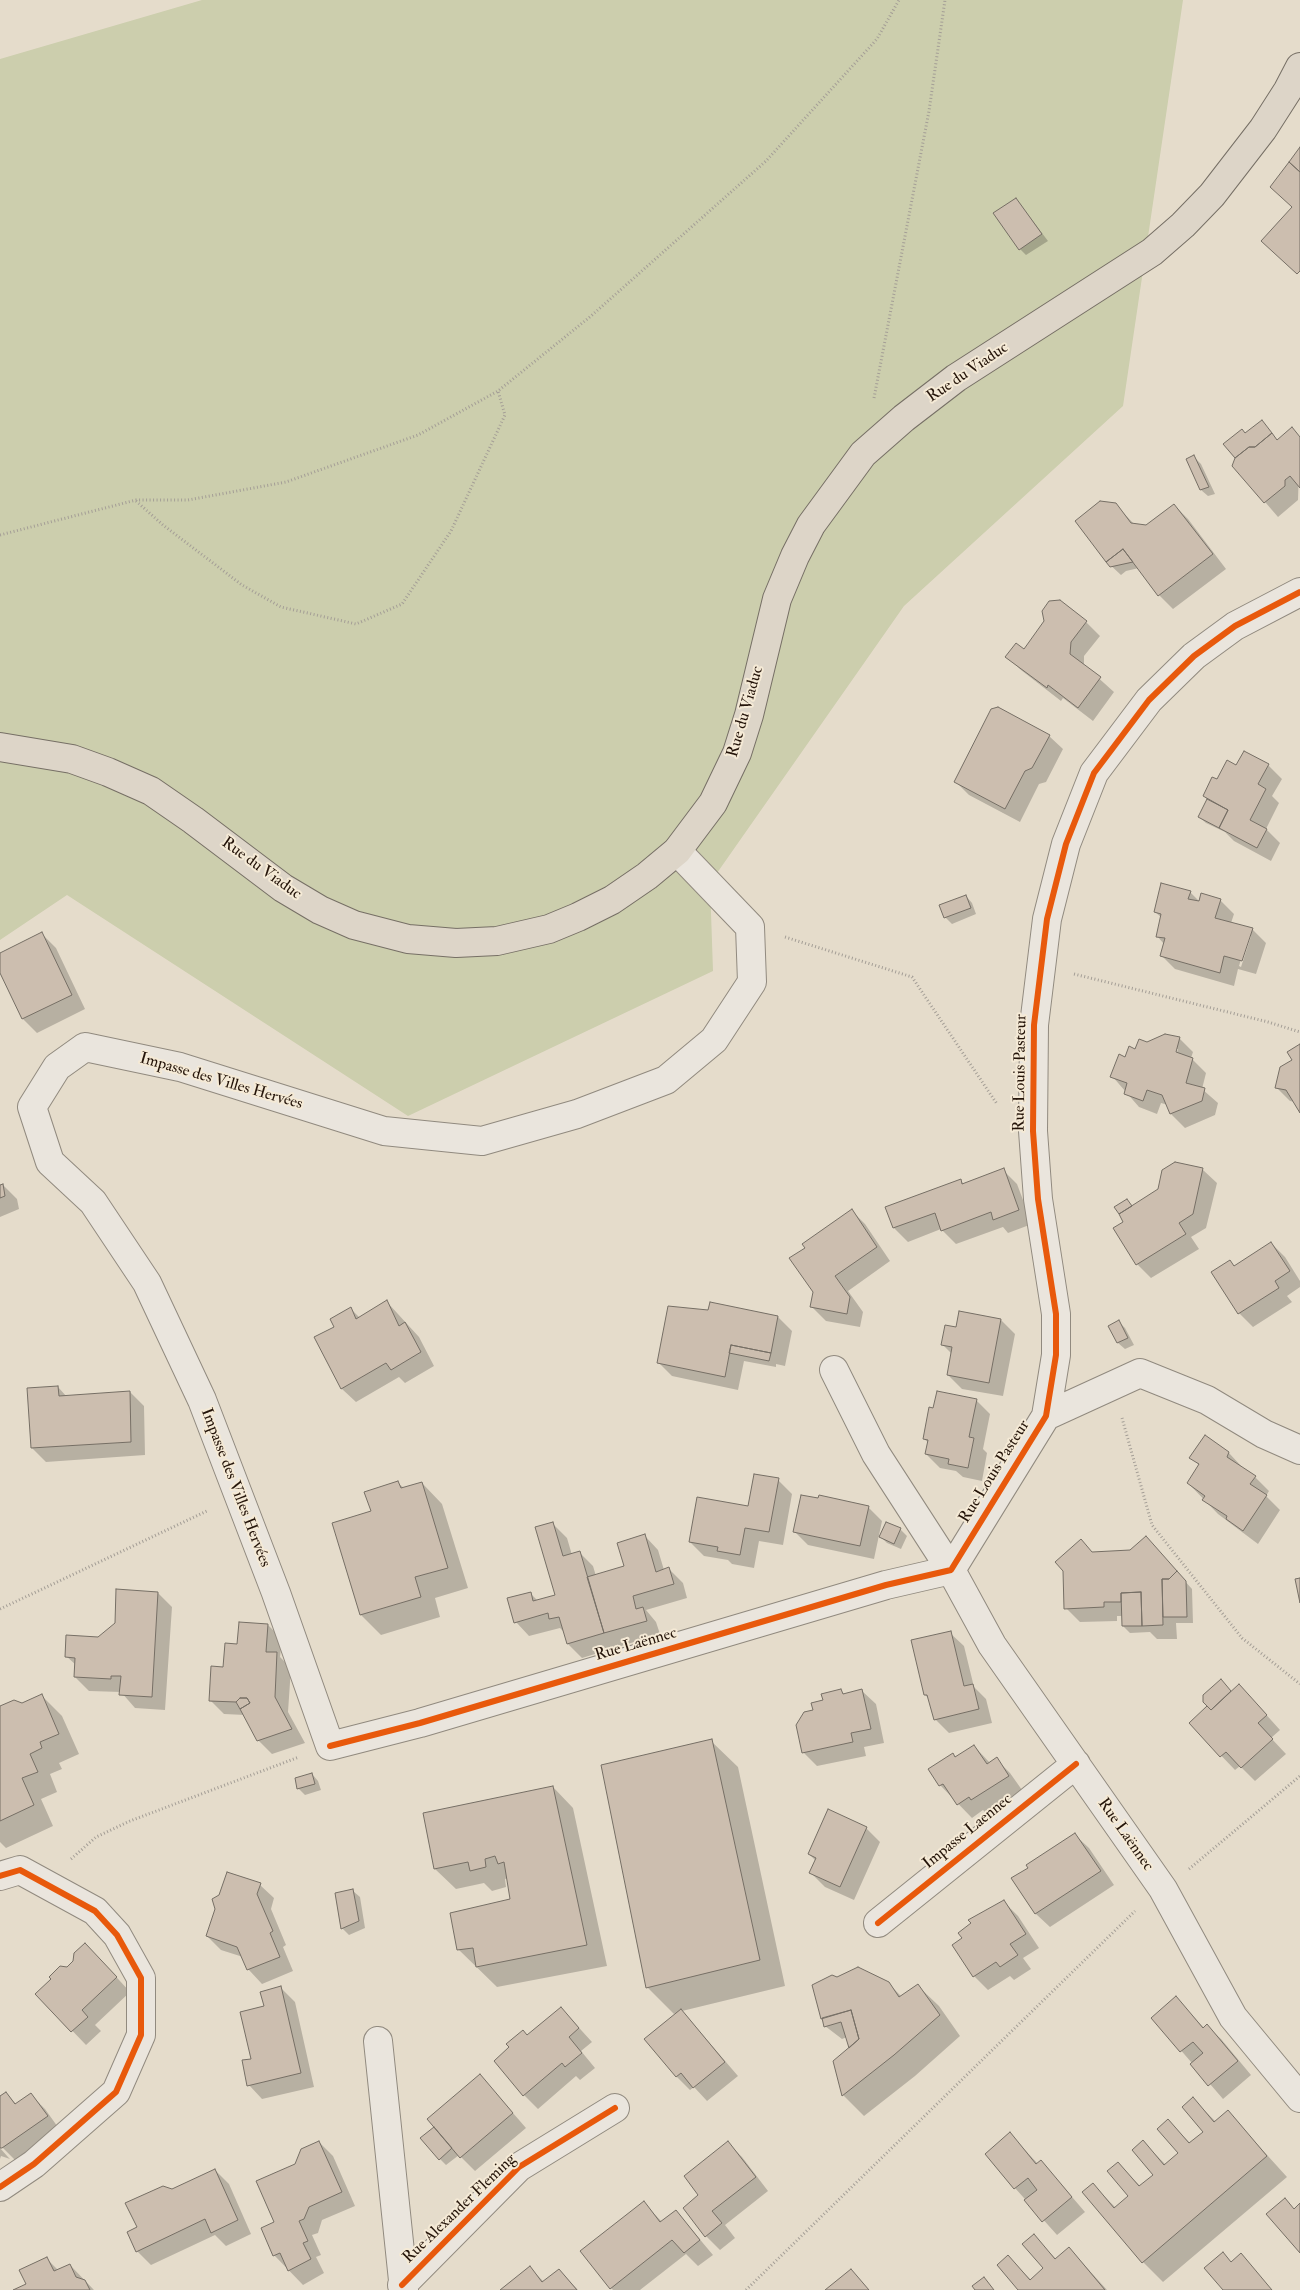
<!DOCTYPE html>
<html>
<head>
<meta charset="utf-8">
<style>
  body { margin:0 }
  canvas { display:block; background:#e5dccb }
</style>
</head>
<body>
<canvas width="1300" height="2290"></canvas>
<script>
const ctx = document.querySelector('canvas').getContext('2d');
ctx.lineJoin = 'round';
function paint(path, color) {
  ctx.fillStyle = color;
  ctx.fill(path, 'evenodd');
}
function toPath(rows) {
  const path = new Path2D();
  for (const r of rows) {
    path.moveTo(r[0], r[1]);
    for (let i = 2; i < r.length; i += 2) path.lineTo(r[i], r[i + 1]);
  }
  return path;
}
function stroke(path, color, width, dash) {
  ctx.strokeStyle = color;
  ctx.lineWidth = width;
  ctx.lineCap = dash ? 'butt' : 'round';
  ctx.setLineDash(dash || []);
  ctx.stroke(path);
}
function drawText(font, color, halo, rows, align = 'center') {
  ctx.font = font + ' "IM FELL Double Pica",serif';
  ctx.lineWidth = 4;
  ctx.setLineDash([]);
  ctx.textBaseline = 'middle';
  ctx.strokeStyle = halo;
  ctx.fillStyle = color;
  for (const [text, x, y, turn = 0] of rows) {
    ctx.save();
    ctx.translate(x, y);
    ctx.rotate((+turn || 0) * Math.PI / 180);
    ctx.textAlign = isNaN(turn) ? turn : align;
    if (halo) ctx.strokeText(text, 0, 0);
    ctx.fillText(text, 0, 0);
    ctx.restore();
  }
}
paint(toPath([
  [202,0,1183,0,1123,406,904,606,710,883,713,971,408,1116,67,895,0,940,0,59]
]), '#cccead');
paint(toPath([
  [1016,199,1048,241,1026,255,1020,249],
  [1268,428,1278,441,1300,437,1298,500,1278,517,1234,466,1245,435],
  [1194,457,1201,464,1215,494,1208,496,1201,490],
  [1115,504,1134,524,1146,526,1174,505,1188,519,1226,569,1173,609,1159,595,1139,568,1126,571,1121,575,1107,562],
  [1086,622,1100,636,1084,656,1084,665,1114,692,1093,721,1063,698,1061,701,1021,670,1007,657],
  [1049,736,1063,749,1046,782,1039,784,1020,822,969,795,955,781],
  [1268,765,1282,779,1272,796,1279,803,1266,829,1280,843,1271,861,1234,841,1225,832,1206,823,1199,817,1208,800,1204,796,1217,781,1237,767],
  [1190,892,1200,902,1220,900,1234,914,1231,923,1252,929,1266,943,1256,974,1238,969,1234,986,1175,969,1161,955,1164,944,1157,936,1162,918,1155,912],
  [1248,936,1251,936,1241,967,1239,966],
  [966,896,972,903,976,914,952,924,945,917],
  [42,934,56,948,85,1009,37,1033,23,1019,0,970,0,954],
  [1179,1038,1193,1052,1191,1058,1206,1073,1202,1089,1218,1103,1215,1115,1185,1128,1171,1114,1168,1105,1161,1103,1157,1114,1139,1107,1112,1076,1125,1058,1147,1044],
  [1175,1049,1178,1049,1175,1059],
  [1300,1046,1300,1111,1295,1102,1290,1101,1276,1087],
  [1003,1170,1017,1184,1032,1224,1008,1233,1003,1227,956,1244,941,1229,908,1242,894,1228,887,1207,960,1180,964,1184],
  [1203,1170,1217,1183,1206,1228,1191,1237,1199,1249,1151,1278,1137,1264,1125,1222,1127,1200,1133,1207],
  [3,1185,17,1199,19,1209,0,1217,0,1187],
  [851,1210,865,1224,890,1261,848,1291,863,1312,860,1327,826,1321,812,1307,815,1292,806,1248],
  [1271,1243,1285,1257,1300,1281,1300,1287,1287,1296,1292,1302,1253,1327,1239,1313,1230,1261,1235,1267],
  [387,1302,419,1337,434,1366,405,1383,399,1377,356,1402,342,1389,316,1338,336,1328,350,1308,360,1318],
  [711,1303,778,1317,792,1331,785,1366,776,1364,776,1367,744,1361,738,1390,672,1376,658,1362,709,1312],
  [1001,1320,1015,1334,1003,1396,962,1389,948,1375,952,1354,942,1344,957,1328],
  [1119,1322,1125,1328,1134,1345,1125,1349,1118,1343,1109,1326],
  [58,1387,67,1397,130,1392,144,1406,145,1455,46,1462,32,1448],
  [976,1400,990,1414,983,1449,987,1453,982,1481,963,1477,956,1471,940,1468,926,1454,929,1443,924,1439,934,1410],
  [1229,1453,1242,1467,1242,1468,1255,1477,1269,1491,1266,1496,1280,1510,1258,1544,1218,1514,1188,1483,1200,1466,1191,1458],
  [778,1480,792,1494,783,1545,759,1541,754,1568,732,1564,728,1560,704,1556,690,1542,748,1507],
  [398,1483,404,1488,422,1483,442,1504,468,1588,435,1598,440,1617,381,1635,361,1615,333,1524,372,1512],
  [819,1500,868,1507,882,1521,874,1559,808,1545,794,1531],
  [553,1524,567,1538,572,1555,579,1552,593,1566,596,1576,625,1567,645,1536,658,1550,664,1570,669,1569,683,1583,687,1598,646,1610,656,1622,660,1634,582,1658,568,1644,565,1633,560,1628,529,1636,516,1622,530,1593,538,1601,557,1596],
  [900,1529,907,1536,901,1549,887,1543,881,1537],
  [1146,1538,1192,1589,1193,1623,1176,1623,1177,1639,1157,1639,1150,1632,1130,1633,1123,1626,1123,1616,1117,1616,1117,1621,1080,1622,1066,1608,1093,1553,1131,1552],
  [158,1593,172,1607,165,1710,135,1708,121,1692,89,1691,75,1677,76,1665,66,1656,99,1638],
  [240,1623,268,1625,282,1639,280,1657,291,1668,288,1712,305,1743,272,1754,258,1740,245,1715,224,1714,210,1700,224,1668,239,1646],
  [950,1633,964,1646,974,1687,986,1699,992,1723,949,1733,935,1719,930,1699,925,1695],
  [1221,1681,1232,1692,1253,1700,1280,1730,1271,1738,1286,1754,1255,1781,1240,1766,1235,1770,1190,1723,1209,1706],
  [841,1691,845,1695,862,1691,876,1704,884,1743,864,1747,866,1756,817,1766,803,1752,814,1711],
  [42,1696,62,1716,79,1754,59,1763,62,1769,50,1774,57,1792,41,1799,53,1826,6,1848,0,1842,0,1710,22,1704],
  [711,1741,738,1767,785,1986,682,2011,738,2076,707,2101,694,2087,690,2090,676,2076,679,2012,674,2014,647,1987],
  [974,1746,990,1763,996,1759,1010,1773,1022,1790,986,1813,983,1810,972,1818,940,1785,956,1758],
  [312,1774,318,1781,321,1790,305,1795,298,1788],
  [553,1787,573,1808,607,1966,497,1987,459,1950,512,1900,508,1878,505,1879,506,1887,492,1891,484,1883,456,1889,435,1869],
  [866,1828,880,1842,854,1900,825,1887,811,1873,816,1861,809,1854],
  [1075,1835,1089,1848,1114,1885,1050,1927,1036,1914,1013,1879],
  [260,1885,274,1898,271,1909,286,1945,283,1947,293,1971,262,1984,249,1970,243,1957,221,1950,207,1936],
  [353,1891,360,1897,365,1928,349,1935,342,1928],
  [1004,1902,1018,1916,1039,1948,1023,1958,1031,1969,1014,1980,1010,1976,988,1990,974,1976,953,1945,964,1939],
  [99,1958,130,1992,95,2025,101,2031,86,2045,37,1994,68,1968],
  [888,1983,902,1997,918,1986,939,2006,960,2036,915,2076,864,2116,843,2095,834,2062,850,2048,847,2037,842,2039,825,2026],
  [281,1988,295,2002,314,2087,262,2099,249,2085,252,2060,265,2007],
  [1176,1998,1204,2028,1207,2026,1221,2039,1251,2075,1223,2099,1153,2018],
  [561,2008,592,2042,581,2051,595,2068,580,2080,576,2076,538,2109,524,2095,528,2037],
  [480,2075,526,2128,475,2171,459,2155,446,2165,440,2159,436,2127],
  [6,2093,17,2105,31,2095,45,2109,60,2130,16,2161,0,2145,0,2098],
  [1193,2099,1216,2122,1228,2112,1287,2177,1163,2282,1143,2262,1093,2185,1116,2208,1129,2196,1118,2163,1141,2187,1155,2175,1143,2142,1166,2165,1179,2153,1168,2121,1191,2144,1205,2132],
  [1010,2134,1038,2164,1041,2162,1054,2176,1085,2212,1057,2235,1015,2188],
  [319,2142,333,2156,355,2206,322,2220,318,2233,312,2235,321,2255,316,2257,324,2273,303,2285,274,2255,276,2222,296,2165],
  [728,2143,742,2157,768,2191,725,2225,735,2238,720,2250,706,2236,700,2195],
  [0,2148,8,2157,10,2159,1,2156,0,2159],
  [215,2170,229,2184,251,2234,226,2246,215,2235,151,2265,137,2251,138,2228,172,2190],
  [643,2202,662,2222,676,2211,713,2255,698,2266,686,2254,640,2290,613,2290,611,2288],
  [1033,2236,1056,2259,1069,2248,1107,2290,1020,2290,1008,2257,1031,2280,1045,2269],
  [47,2259,58,2270,70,2265,94,2290,16,2290,28,2285],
  [530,2268,544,2282,559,2270,578,2290,502,2290]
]), '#0003');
const building = toPath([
  [1300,147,1300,172,1289,162,1300,147],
  [1289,162,1300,172,1300,271,1297,274,1261,241,1292,207,1270,187,1289,162],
  [1016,198,1042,234,1019,250,993,213,1016,198],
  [1262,420,1272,433,1255,447,1249,447,1235,458,1223,444,1242,429,1245,433,1262,420],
  [1292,427,1300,437,1300,488,1290,476,1285,480,1285,486,1264,503,1232,466,1235,458,1249,447,1255,447,1272,433,1277,440,1292,427],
  [1194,455,1209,487,1200,490,1186,459,1194,455],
  [1100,501,1116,503,1131,523,1146,525,1174,504,1213,554,1158,596,1123,549,1106,562,1075,521,1100,501],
  [1123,549,1133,562,1110,567,1106,562,1123,549],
  [1060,600,1087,621,1071,642,1070,654,1101,677,1078,708,1048,685,1047,688,1005,657,1016,643,1024,649,1044,621,1042,611,1049,601,1060,600],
  [998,707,1050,735,1032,768,1025,771,1005,809,954,782,991,709,998,707],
  [1244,751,1269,764,1258,784,1266,789,1250,820,1267,829,1257,848,1219,828,1228,810,1203,796,1212,777,1217,779,1227,760,1236,765,1244,751],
  [1207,799,1228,810,1219,828,1198,817,1207,799],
  [1161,883,1191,891,1188,899,1199,901,1201,893,1221,899,1215,918,1253,928,1242,961,1224,956,1220,973,1160,956,1165,938,1156,937,1161,914,1154,912,1161,883],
  [966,895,971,908,944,918,939,905,966,895],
  [42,932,72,995,22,1019,0,973,0,953,42,932],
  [1165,1034,1180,1037,1176,1052,1193,1058,1186,1083,1205,1088,1202,1101,1170,1114,1162,1095,1147,1090,1143,1101,1124,1094,1127,1083,1110,1077,1119,1054,1125,1057,1129,1046,1135,1049,1139,1039,1147,1042,1165,1034],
  [1300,1044,1300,1113,1286,1090,1275,1088,1280,1067,1292,1060,1287,1052,1300,1044],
  [1175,1162,1203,1168,1193,1214,1179,1223,1186,1234,1136,1265,1113,1228,1123,1222,1119,1214,1158,1189,1162,1170,1175,1162],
  [1004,1168,1019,1210,993,1220,991,1212,941,1231,935,1213,893,1228,885,1207,961,1179,962,1184,1004,1168],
  [3,1184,5,1196,0,1198,0,1185,3,1184],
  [1127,1199,1132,1206,1119,1214,1114,1207,1127,1199],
  [852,1209,877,1247,835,1276,850,1297,847,1314,810,1307,813,1292,789,1258,805,1248,802,1244,852,1209],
  [1271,1242,1290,1271,1275,1281,1279,1288,1238,1314,1211,1272,1230,1260,1234,1266,1271,1242],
  [387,1300,399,1326,405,1322,421,1352,391,1370,386,1363,341,1389,314,1337,334,1327,330,1319,351,1307,356,1319,387,1300],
  [710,1302,778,1316,771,1353,731,1345,725,1377,657,1363,668,1306,708,1310,710,1302],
  [959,1311,1001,1319,989,1383,947,1375,952,1347,941,1345,945,1325,956,1327,959,1311],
  [1119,1320,1128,1338,1117,1343,1108,1326,1119,1320],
  [731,1345,771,1353,769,1361,729,1353,731,1345],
  [58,1386,59,1396,130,1391,131,1442,31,1448,27,1388,58,1386],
  [937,1391,977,1399,969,1437,974,1438,968,1468,948,1464,949,1459,925,1454,928,1440,923,1439,929,1407,933,1408,937,1391],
  [1205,1435,1229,1452,1227,1457,1256,1476,1250,1484,1267,1495,1243,1531,1226,1519,1227,1516,1202,1500,1205,1496,1187,1483,1199,1464,1189,1458,1205,1435],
  [754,1474,779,1478,769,1532,745,1528,740,1555,717,1551,718,1547,689,1542,697,1497,748,1506,754,1474],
  [398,1481,401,1488,422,1482,448,1568,415,1577,421,1597,360,1615,332,1523,371,1511,364,1492,398,1481],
  [801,1495,818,1498,819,1495,869,1506,860,1546,793,1532,801,1495],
  [553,1522,563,1556,580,1551,604,1633,567,1644,559,1617,549,1619,548,1613,514,1623,507,1598,531,1592,533,1601,555,1595,535,1527,553,1522],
  [886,1522,901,1528,894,1544,879,1537,886,1522],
  [645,1534,656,1572,669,1567,674,1584,633,1596,636,1609,643,1607,647,1621,604,1633,587,1577,624,1566,617,1543,645,1534],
  [1146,1536,1177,1571,1169,1579,1162,1579,1163,1625,1142,1626,1141,1592,1121,1593,1121,1602,1104,1602,1104,1607,1064,1609,1063,1571,1055,1562,1081,1539,1092,1552,1130,1550,1146,1536],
  [1177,1571,1186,1581,1187,1617,1163,1617,1162,1579,1169,1579,1177,1571],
  [1300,1578,1300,1603,1295,1579,1300,1578],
  [116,1589,158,1592,152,1697,119,1695,121,1676,111,1676,111,1679,74,1677,75,1658,65,1657,66,1635,98,1637,115,1623,116,1589],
  [1141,1592,1142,1626,1122,1626,1121,1593,1141,1592],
  [239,1622,268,1624,266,1652,277,1652,275,1697,292,1729,257,1741,240,1709,250,1703,247,1698,240,1698,236,1702,209,1701,211,1666,223,1667,225,1643,237,1644,239,1622],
  [951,1631,964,1686,973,1684,979,1709,934,1720,927,1695,924,1695,911,1640,951,1631],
  [1221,1679,1231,1691,1211,1710,1203,1702,1203,1695,1221,1679],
  [1239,1684,1267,1715,1258,1723,1273,1739,1241,1768,1226,1752,1220,1757,1189,1723,1207,1706,1211,1710,1239,1684],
  [841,1689,843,1694,862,1689,871,1729,851,1733,853,1742,802,1753,796,1725,804,1712,813,1710,811,1703,823,1700,821,1694,841,1689],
  [42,1694,59,1734,40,1742,42,1748,30,1754,38,1772,22,1778,34,1805,0,1821,0,1706,14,1700,22,1703,42,1694],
  [240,1698,247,1698,250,1703,240,1709,236,1702,240,1698],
  [712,1739,760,1960,646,1988,601,1765,712,1739],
  [974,1745,987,1764,997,1757,1009,1776,971,1800,969,1797,957,1805,943,1784,939,1786,928,1769,953,1753,955,1757,974,1745],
  [312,1773,315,1784,297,1789,295,1778,312,1773],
  [553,1786,587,1945,476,1967,473,1948,457,1950,450,1913,510,1899,504,1862,498,1864,495,1856,485,1859,486,1867,470,1871,468,1862,434,1869,423,1813,553,1786],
  [828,1809,867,1827,840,1887,809,1873,816,1858,808,1854,828,1809],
  [1075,1833,1101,1871,1035,1914,1011,1878,1028,1868,1026,1865,1075,1833],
  [227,1872,261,1883,257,1894,273,1931,270,1933,280,1957,247,1970,237,1947,206,1936,215,1909,212,1899,219,1895,227,1872],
  [353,1889,359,1921,341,1929,335,1893,353,1889],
  [1004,1900,1026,1934,1010,1944,1018,1955,1000,1967,996,1962,973,1977,952,1945,962,1938,958,1933,971,1923,968,1920,1004,1900],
  [85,1943,117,1977,82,2010,88,2017,71,2032,35,1994,51,1979,49,1977,60,1966,67,1967,73,1961,74,1953,85,1943],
  [858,1967,889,1982,899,1997,918,1984,940,2015,894,2055,842,2096,833,2061,859,2039,851,2010,821,2019,812,1985,832,1975,837,1977,858,1967],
  [281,1986,301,2073,247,2086,242,2060,251,2059,240,2012,264,2006,260,1992,281,1986],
  [1176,1996,1203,2028,1207,2024,1238,2061,1208,2086,1190,2064,1203,2053,1193,2042,1180,2052,1151,2018,1176,1996],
  [561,2007,579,2028,569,2037,582,2053,565,2067,562,2063,523,2096,494,2061,509,2047,506,2044,523,2030,527,2035,561,2007],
  [681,2009,725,2062,693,2088,681,2073,676,2077,644,2039,681,2009],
  [851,2010,859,2039,849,2048,841,2022,824,2027,822,2018,851,2010],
  [480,2074,513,2113,460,2158,427,2119,480,2074],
  [6,2092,15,2104,31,2093,48,2116,2,2148,0,2148,0,2096,6,2092],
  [1193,2097,1214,2122,1228,2110,1267,2156,1142,2263,1082,2192,1093,2183,1114,2208,1128,2196,1107,2171,1118,2162,1139,2186,1153,2175,1132,2150,1143,2140,1164,2165,1178,2153,1157,2129,1168,2119,1189,2143,1203,2132,1182,2107,1193,2097],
  [434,2127,452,2148,439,2160,420,2138,434,2127],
  [1010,2132,1036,2164,1041,2160,1072,2197,1042,2222,1024,2200,1037,2190,1028,2178,1014,2189,985,2154,1010,2132],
  [319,2141,342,2192,309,2207,304,2219,299,2221,308,2241,303,2243,311,2259,288,2271,280,2253,273,2256,261,2228,274,2222,256,2181,295,2164,301,2149,319,2141],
  [728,2141,756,2177,712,2211,722,2223,705,2237,683,2208,698,2195,684,2176,728,2141],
  [215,2169,238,2220,211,2233,205,2219,136,2252,127,2232,137,2227,125,2203,163,2186,172,2189,215,2169],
  [1285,2198,1294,2209,1300,2203,1300,2253,1266,2214,1285,2198],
  [644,2201,660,2222,676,2210,700,2240,684,2253,672,2240,610,2289,580,2251,644,2201],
  [1034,2234,1055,2259,1069,2247,1105,2290,1018,2290,997,2265,1008,2255,1030,2280,1043,2268,1022,2244,1034,2234],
  [1223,2252,1231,2262,1241,2253,1272,2290,1223,2290,1204,2268,1223,2252],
  [47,2257,54,2271,70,2264,76,2277,85,2280,90,2290,13,2290,26,2284,19,2270,47,2257],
  [530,2266,542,2282,559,2269,577,2290,500,2290,530,2266],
  [851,2269,869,2290,825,2290,851,2269],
  [984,2277,994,2290,975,2290,972,2286,984,2277]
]);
paint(building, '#ccbeaf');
stroke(building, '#766f65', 1);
const minor = toPath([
  [677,851,750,927,752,982,714,1040,666,1080,577,1114,482,1141,384,1131,180,1067,85,1047,57,1067,32,1107,50,1162,93,1202,147,1283,202,1400,276,1593,330,1746,420,1723,886,1585,951,1570,1046,1416,1056,1355,1056,1314,1038,1199,1033,1131,1034,1025,1047,919,1066,844,1094,773,1149,700,1194,656,1235,626,1300,592],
  [834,1370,876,1454,951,1570,992,1645,1163,1889,1233,2017,1300,2098],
  [1046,1416,1140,1373,1207,1400,1264,1434,1300,1450],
  [0,1876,20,1870,95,1911,117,1935,141,1978,141,2035,116,2092,34,2164,0,2187],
  [878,1923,1076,1764],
  [378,2041,404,2290],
  [402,2285,519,2167,615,2108]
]);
const major = toPath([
  [0,747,72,759,108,772,151,791,193,820,283,888,320,910,354,925,408,939,456,943,497,941,549,929,578,917,612,900,647,876,677,851,713,803,737,753,749,715,777,599,795,556,811,525,863,454,904,418,956,378,1152,252,1183,225,1212,195,1263,129,1288,90,1300,67]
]);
stroke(minor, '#918a7f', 30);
stroke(major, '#766f65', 30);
stroke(toPath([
  [874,398,929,111,945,0],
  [136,501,163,525,242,585,281,607,356,624,402,604,451,531,505,415,498,391],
  [0,535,136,500,188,500,286,482,418,435,498,391,591,316,766,161,877,39,899,0],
  [785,937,912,977,997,1104],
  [1074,974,1268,1022,1300,1032],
  [1122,1418,1152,1525,1242,1638,1300,1684],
  [0,1609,207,1511],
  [71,1859,96,1837,130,1821,299,1757],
  [1189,1869,1300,1776],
  [746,2290,1135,1911]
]), '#a49e96', 3, [1, 2.5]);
stroke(minor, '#eae5dd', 28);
stroke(major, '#ddd5c8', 28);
stroke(toPath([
  [330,1746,420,1723,886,1585,951,1570,1046,1416,1056,1355,1056,1314,1038,1199,1033,1131,1034,1025,1047,919,1066,844,1094,773,1149,700,1194,656,1235,626,1300,592],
  [0,1876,20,1870,95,1911,117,1935,141,1978,141,2035,116,2092,34,2164,0,2187],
  [878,1923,1076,1764],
  [402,2285,519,2167,615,2108]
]), '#e8590c', 6);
drawText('16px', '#241409', '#f5ead6', [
  ["Rue du Viaduc",968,373,-34],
  ["Rue du Viaduc",746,712,-74],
  ["Rue du Viaduc",261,869,36],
  ["Rue Louis Pasteur",1021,1073,-89],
  ["Impasse des Villes Hervées",221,1082,16],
  ["Rue Louis Pasteur",995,1472,-58],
  ["Impasse des Villes Hervées",235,1488,69],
  ["Rue Laënnec",636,1645,-16],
  ["Impasse Laennec",968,1832,-39],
  ["Rue Laënnec",1125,1835,55],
  ["Rue Alexander Fleming",460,2209,-44]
]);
</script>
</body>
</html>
